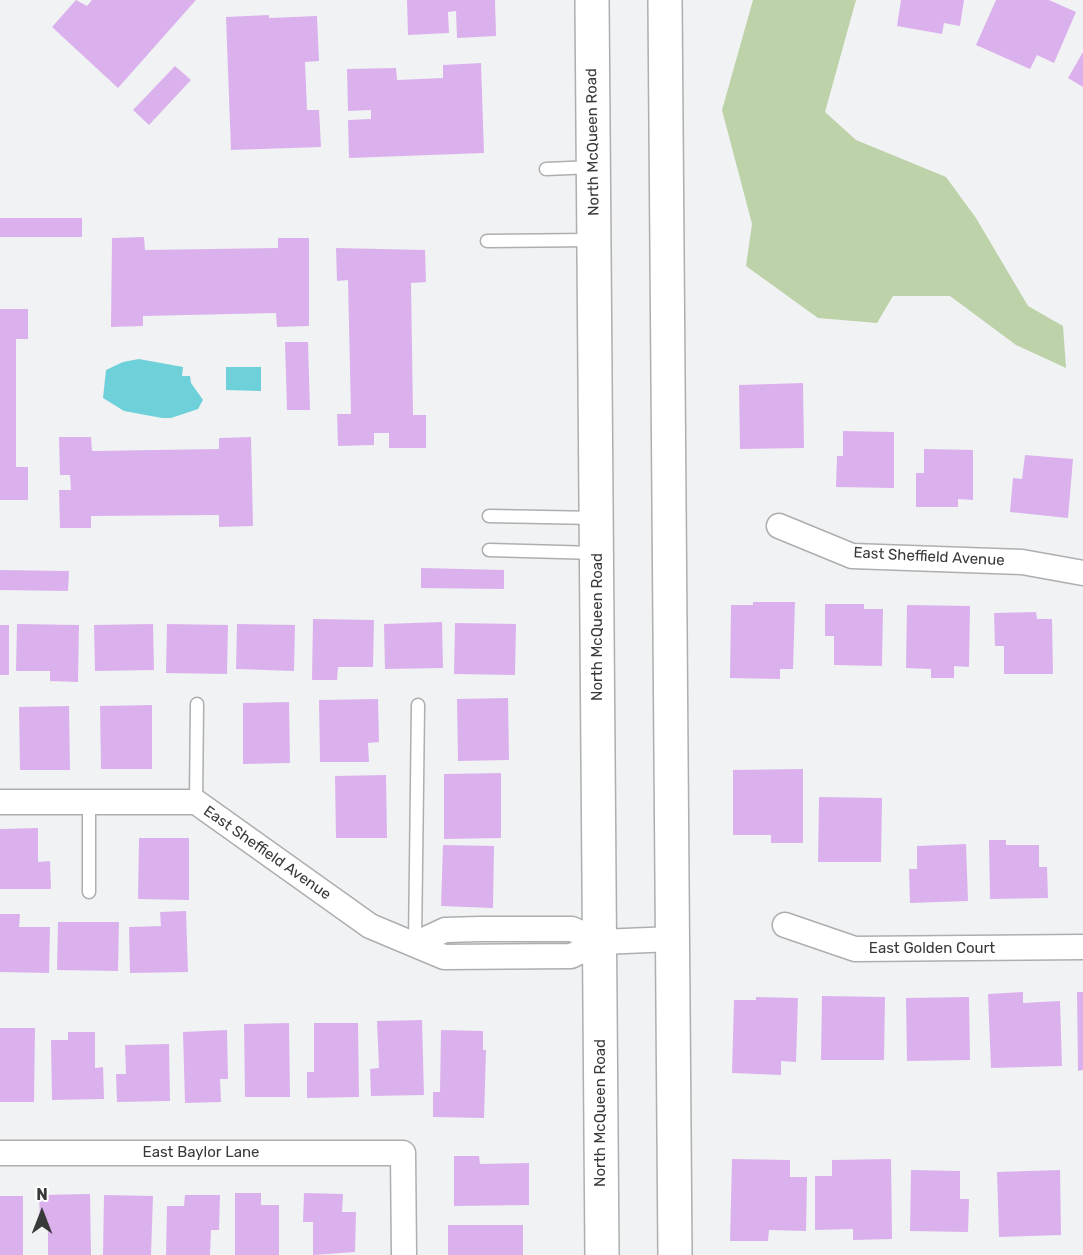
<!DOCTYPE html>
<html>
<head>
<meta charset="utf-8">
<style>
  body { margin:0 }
  #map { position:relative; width:1083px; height:1255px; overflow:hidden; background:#f1f2f4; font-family:Rubik,sans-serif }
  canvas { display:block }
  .north { position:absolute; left:12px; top:1183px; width:60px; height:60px; -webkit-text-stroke:4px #fff; paint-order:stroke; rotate:0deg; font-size:16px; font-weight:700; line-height:24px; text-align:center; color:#383939 }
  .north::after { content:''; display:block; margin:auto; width:21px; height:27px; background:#383939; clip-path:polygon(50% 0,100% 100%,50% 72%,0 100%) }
</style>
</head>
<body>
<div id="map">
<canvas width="1083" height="1255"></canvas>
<div class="north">N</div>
</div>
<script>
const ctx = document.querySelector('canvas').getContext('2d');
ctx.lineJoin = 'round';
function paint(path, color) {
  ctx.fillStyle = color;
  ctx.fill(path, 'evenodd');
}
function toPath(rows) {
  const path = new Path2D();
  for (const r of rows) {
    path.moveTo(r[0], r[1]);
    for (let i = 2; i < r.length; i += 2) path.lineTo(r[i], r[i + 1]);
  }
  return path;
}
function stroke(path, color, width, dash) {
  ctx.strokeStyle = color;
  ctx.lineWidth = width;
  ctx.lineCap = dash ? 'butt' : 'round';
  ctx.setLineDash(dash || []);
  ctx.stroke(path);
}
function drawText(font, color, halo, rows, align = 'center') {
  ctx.font = font + ' Rubik,sans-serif';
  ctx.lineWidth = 4.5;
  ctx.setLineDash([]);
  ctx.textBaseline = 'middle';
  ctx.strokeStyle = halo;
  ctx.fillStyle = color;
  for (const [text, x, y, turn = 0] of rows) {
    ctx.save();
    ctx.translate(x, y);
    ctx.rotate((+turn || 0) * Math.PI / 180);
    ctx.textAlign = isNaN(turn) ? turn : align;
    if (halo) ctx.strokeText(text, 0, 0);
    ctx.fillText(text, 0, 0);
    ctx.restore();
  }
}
paint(toPath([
  [753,0,856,0,825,112,856,140,946,177,976,218,1028,306,1063,326,1066,368,1016,345,950,296,893,296,877,323,818,318,746,266,752,224,722,110]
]), '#bdd2a8');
paint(toPath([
  [139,359,183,367,182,376,190,376,191,383,203,400,198,409,171,418,162,418,124,411,103,398,106,370,123,362],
  [226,367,261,367,261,391,226,390]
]), '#6ed1da');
paint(toPath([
  [76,0,87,6,92,0,196,0,118,88,52,27],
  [407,0,495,0,496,36,457,38,456,11,448,12,449,33,408,35],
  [901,0,964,0,960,26,944,23,942,34,897,26],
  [996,0,1049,0,1076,12,1054,63,1037,55,1030,69,976,45],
  [269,15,269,18,317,16,319,61,305,62,307,110,319,110,321,147,231,150,226,17],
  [1083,52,1083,87,1068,78],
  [481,63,484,153,349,158,348,120,371,119,371,110,348,111,347,69,396,68,397,80,443,78,443,65],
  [175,66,191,80,149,125,133,110],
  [0,218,82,218,82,237,0,237],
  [144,237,145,250,278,248,278,238,309,238,309,326,277,327,276,313,143,316,143,326,111,327,112,238],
  [336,248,425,250,426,282,411,283,413,415,426,415,426,448,389,448,389,433,374,433,374,445,338,446,337,414,351,414,348,280,337,281],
  [0,309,28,309,28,339,16,339,16,467,28,467,28,500,0,500],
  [285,342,308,342,310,410,287,410],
  [803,383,804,448,740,449,739,385],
  [843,431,894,432,894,488,836,487,837,456,843,456],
  [59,437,91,437,92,451,219,449,219,438,251,437,253,526,219,527,219,515,91,516,91,528,60,528,59,490,71,490,70,475,60,475],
  [924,449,973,450,973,500,958,499,958,507,916,507,916,473,924,473],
  [1025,455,1073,459,1068,518,1010,512,1013,478,1022,479],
  [421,568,504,570,504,589,421,588],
  [0,570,69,571,68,591,0,590],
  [753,602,795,602,793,669,780,669,780,679,730,678,731,605,753,605],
  [825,604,864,604,864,609,883,609,882,666,834,665,834,636,825,636],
  [907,605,970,606,969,667,954,666,954,678,931,678,931,669,906,668],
  [1036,612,1037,619,1052,619,1053,674,1004,674,1004,646,995,646,994,613],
  [313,619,374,620,373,667,338,667,337,680,312,680],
  [442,622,443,668,385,669,384,624],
  [455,623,516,624,515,675,454,674],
  [17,624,79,625,78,682,50,681,50,671,16,671],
  [153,624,154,670,95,671,94,625],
  [167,624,228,625,227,674,166,673],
  [237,624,295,625,294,671,236,669],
  [0,625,9,625,9,675,0,675],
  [508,698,509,760,458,761,457,699],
  [378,699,379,742,368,743,369,762,320,762,319,700],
  [289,702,290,763,243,764,243,703],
  [152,705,152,769,101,769,100,706],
  [69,706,70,770,20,770,19,707],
  [803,769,803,843,771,843,771,835,733,835,733,770],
  [501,773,501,838,444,839,444,774],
  [386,775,387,838,336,838,335,776],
  [819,797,882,798,881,862,818,862],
  [38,828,38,862,50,861,51,889,0,889,0,829],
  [139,838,189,838,189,900,138,899],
  [989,840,1006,840,1006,845,1039,845,1039,867,1047,867,1048,898,990,899],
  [966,844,968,901,910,903,909,869,917,869,917,846],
  [443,845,494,846,493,908,441,906],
  [186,911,188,972,130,973,129,927,161,926,160,912],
  [0,914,20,914,19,927,50,927,49,973,0,972],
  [58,922,119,922,118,971,57,970],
  [1023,992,1023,1003,1060,1001,1062,1066,991,1068,988,994],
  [1077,992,1083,992,1083,1070,1078,1071],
  [822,996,885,997,884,1060,821,1060],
  [756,997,798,998,796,1062,781,1061,781,1075,732,1073,734,1000,756,1000],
  [969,997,970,1060,907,1061,906,998],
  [422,1020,424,1095,371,1096,370,1069,379,1068,377,1021],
  [289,1023,290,1097,245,1097,244,1024],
  [314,1023,358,1023,359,1097,307,1098,307,1072,314,1072],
  [0,1028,35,1028,34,1102,0,1102],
  [227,1030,228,1079,220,1079,221,1102,185,1103,183,1032],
  [441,1030,483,1031,483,1050,486,1050,484,1118,433,1117,433,1092,440,1092],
  [68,1032,95,1032,95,1068,103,1067,104,1099,52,1100,51,1040,68,1040],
  [169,1044,170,1101,117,1102,116,1074,126,1074,125,1045],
  [454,1156,479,1156,480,1164,529,1163,529,1205,454,1206],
  [732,1159,790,1160,790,1177,807,1177,806,1231,769,1230,768,1241,730,1241],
  [891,1159,892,1239,853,1240,853,1229,815,1230,815,1176,832,1176,832,1160],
  [911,1170,960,1171,960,1199,969,1199,968,1232,910,1231],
  [1060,1170,1061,1235,999,1237,997,1172],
  [235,1193,261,1193,261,1205,279,1205,279,1255,235,1255],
  [304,1193,343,1194,342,1212,356,1212,355,1252,313,1255,313,1222,303,1222],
  [90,1194,91,1255,48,1255,48,1221,40,1222,39,1195],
  [104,1195,153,1196,151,1255,103,1255],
  [185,1195,220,1195,219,1230,211,1230,210,1255,166,1255,167,1206,184,1206],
  [0,1196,23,1196,23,1255,0,1255],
  [448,1225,523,1225,523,1255,448,1255]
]), '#dbb1ed');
const service = toPath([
  [546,169,593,167],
  [487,241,593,240],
  [489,516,596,518],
  [489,550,596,553],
  [89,802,89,892],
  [196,802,197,704],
  [415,944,418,705]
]);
const minor = toPath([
  [779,526,852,556,1022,562,1083,573],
  [0,802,196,802,370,926,444,957,571,956,601,942,673,939],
  [785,925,855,949,1083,947],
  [415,944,445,930,480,929,572,929,601,942],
  [0,1153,403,1153,404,1255]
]);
const secondary = toPath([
  [592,0,602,1255],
  [665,0,675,1255]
]);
stroke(service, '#adaeaf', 15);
stroke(minor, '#adaeaf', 27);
stroke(secondary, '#adaeaf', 36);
stroke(service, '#fff', 12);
stroke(minor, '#fff', 24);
stroke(secondary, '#fff', 33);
drawText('15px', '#383939', '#fff', [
  ["North McQueen Road",593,142,-91],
  ["East Sheffield Avenue",929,557,3],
  ["North McQueen Road",598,627,-90],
  ["East Sheffield Avenue",267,853,35],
  ["East Golden Court",932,949],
  ["North McQueen Road",601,1113,-90],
  ["East Baylor Lane",201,1153]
]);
</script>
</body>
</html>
